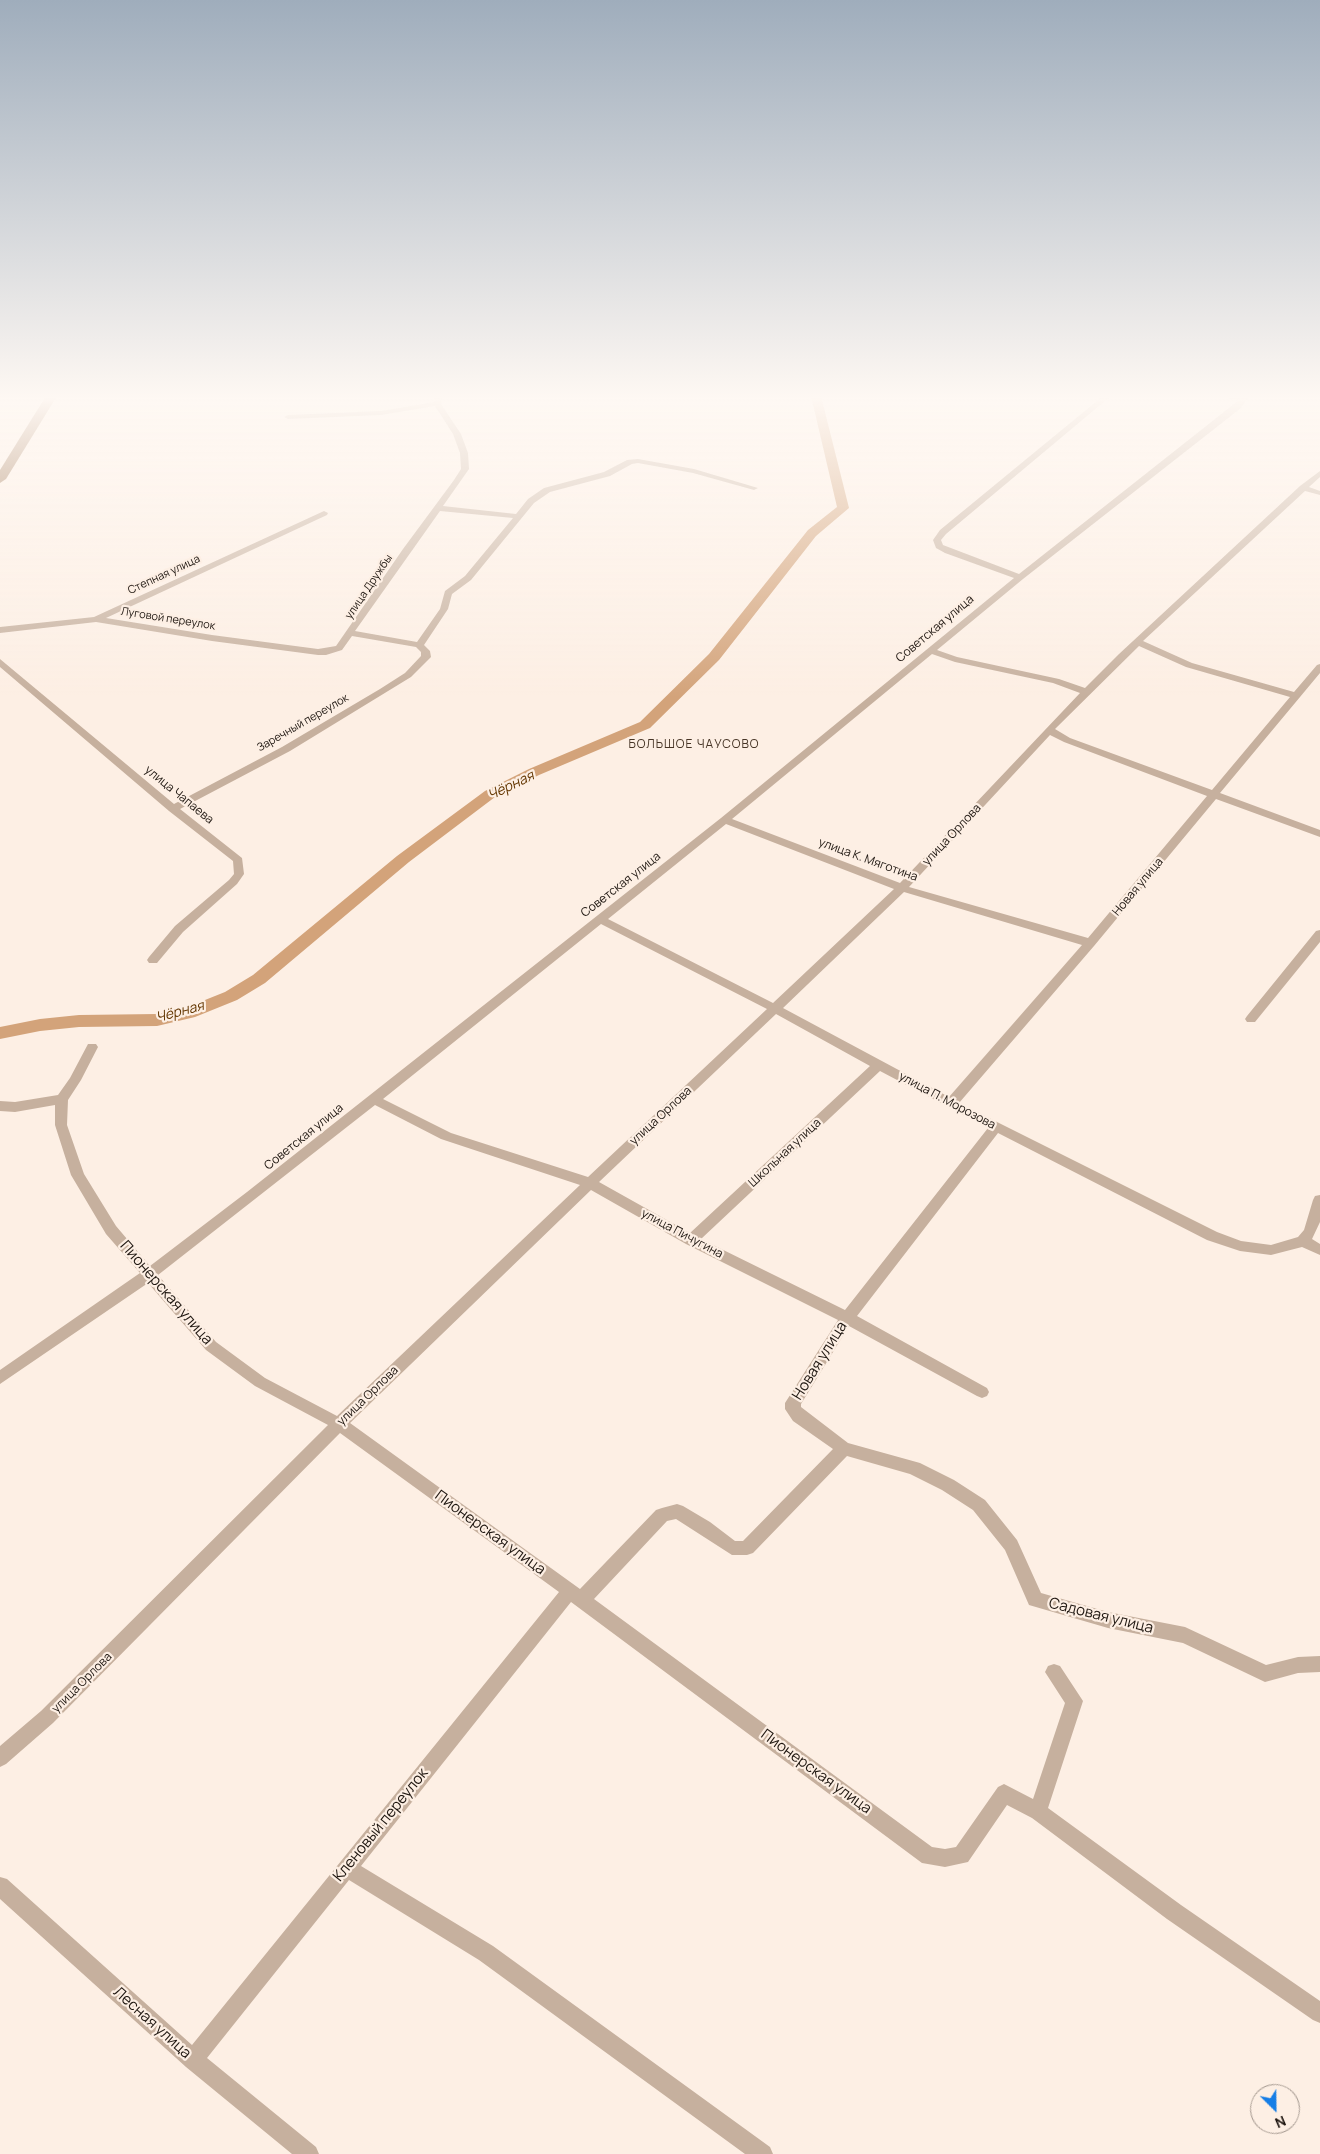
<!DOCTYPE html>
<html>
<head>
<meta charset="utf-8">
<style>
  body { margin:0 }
  #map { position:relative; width:1320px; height:2154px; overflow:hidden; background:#fdefe4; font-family:Manrope,sans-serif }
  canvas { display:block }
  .north { position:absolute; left:1250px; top:2084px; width:50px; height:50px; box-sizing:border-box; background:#fdefe4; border:1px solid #a4988f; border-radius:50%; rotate:157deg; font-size:14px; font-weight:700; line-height:20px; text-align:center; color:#1e1610 }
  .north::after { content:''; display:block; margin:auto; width:18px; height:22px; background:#167ee6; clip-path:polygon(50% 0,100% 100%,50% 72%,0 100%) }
</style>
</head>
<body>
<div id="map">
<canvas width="1320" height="2154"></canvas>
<div class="north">N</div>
</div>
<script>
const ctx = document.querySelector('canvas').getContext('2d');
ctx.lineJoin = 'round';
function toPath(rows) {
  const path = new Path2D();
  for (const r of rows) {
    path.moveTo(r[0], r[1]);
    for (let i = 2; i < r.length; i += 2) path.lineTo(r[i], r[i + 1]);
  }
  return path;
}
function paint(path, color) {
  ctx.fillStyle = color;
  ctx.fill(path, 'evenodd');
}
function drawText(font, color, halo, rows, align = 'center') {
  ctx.font = font + ' Manrope,sans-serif';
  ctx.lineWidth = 4.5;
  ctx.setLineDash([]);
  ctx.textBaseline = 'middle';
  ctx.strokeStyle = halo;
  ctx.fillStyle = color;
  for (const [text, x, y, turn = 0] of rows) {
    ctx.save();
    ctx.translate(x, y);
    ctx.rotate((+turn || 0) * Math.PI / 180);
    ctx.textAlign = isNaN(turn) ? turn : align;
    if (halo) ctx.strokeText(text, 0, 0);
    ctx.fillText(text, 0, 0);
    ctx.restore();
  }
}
paint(toPath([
  [811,396,821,396,849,508,816,536,719,660,650,728,539,775,495,797,409,862,265,983,237,1000,195,1017,157,1026,79,1027,40,1031,0,1039,0,1027,40,1019,79,1015,157,1014,185,1008,225,992,253,975,397,856,485,791,529,769,640,722,709,654,808,530,837,507,811,396]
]), '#d3a37a');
paint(toPath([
  [435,396,442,397,441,404,461,434,468,453,469,469,443,506,516,514,528,499,544,488,604,472,627,460,638,459,694,469,758,488,754,490,693,473,638,463,632,464,610,476,550,492,534,503,471,580,452,594,448,609,424,645,430,651,431,657,411,677,290,751,180,809,242,858,244,874,237,884,183,932,157,963,149,963,147,960,149,957,175,926,229,880,234,874,233,861,169,811,0,667,0,659,174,804,282,747,380,689,405,673,421,656,421,652,416,647,352,636,342,650,326,655,318,655,212,641,96,622,0,633,0,627,94,617,324,511,328,513,327,515,106,618,212,635,318,649,336,646,403,549,454,480,461,469,460,453,453,434,435,406,381,415,288,419,284,417,288,415,381,411,434,402,435,396],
  [440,511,513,518,465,576,445,591,440,609,417,642,355,631,440,511],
  [1103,396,1111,396,946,534,941,540,943,545,1019,574,1239,400,1219,396,1249,396,1241,408,1023,579,937,650,957,657,1059,679,1085,688,1119,654,1300,486,1320,471,1320,477,1309,487,1320,491,1320,495,1305,491,1143,641,1192,663,1294,692,1317,665,1320,664,1320,673,1220,793,1320,830,1320,837,1216,799,1094,946,959,1103,1217,1232,1241,1241,1271,1245,1298,1237,1304,1230,1313,1200,1315,1196,1320,1195,1320,1222,1312,1239,1320,1244,1320,1255,1302,1247,1271,1255,1240,1251,1207,1240,998,1133,857,1316,987,1388,989,1392,987,1396,982,1398,977,1396,849,1326,801,1404,801,1407,848,1443,920,1463,954,1480,985,1500,1017,1540,1041,1593,1108,1612,1185,1627,1266,1665,1298,1657,1320,1656,1320,1672,1298,1673,1265,1682,1183,1643,1108,1628,1029,1605,1005,1550,973,1510,942,1490,910,1474,847,1456,753,1553,747,1555,732,1555,676,1519,667,1521,594,1599,932,1847,945,1849,956,1847,998,1787,1004,1784,1033,1799,1065,1703,1045,1672,1048,1666,1054,1664,1060,1666,1083,1701,1048,1808,1181,1905,1320,2001,1320,2023,1313,2020,1167,1919,1032,1818,1007,1805,968,1862,945,1867,922,1863,571,1602,361,1866,493,1946,770,2147,773,2154,745,2154,479,1960,349,1880,207,2058,316,2147,319,2154,292,2154,186,2067,0,1899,0,1877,7,1879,192,2045,559,1592,340,1433,53,1723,6,1764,0,1767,0,1746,41,1711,328,1425,255,1386,206,1350,148,1283,0,1384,0,1370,140,1273,106,1234,71,1175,55,1125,55,1105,15,1112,0,1111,0,1101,15,1102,58,1095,70,1078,88,1044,96,1044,98,1047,81,1080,68,1100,67,1125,84,1174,116,1226,150,1266,247,1192,721,818,1014,578,945,553,936,548,933,540,940,530,1103,396],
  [1139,646,1186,667,1290,697,1212,790,1070,738,1055,729,1139,646],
  [932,654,955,662,1053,683,1080,693,900,883,732,819,932,654],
  [1050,735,1064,742,1207,796,1088,938,909,887,1050,735],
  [726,824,894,889,773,1003,608,919,726,824],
  [904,892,1082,945,949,1097,783,1008,904,892],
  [601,924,767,1009,588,1177,451,1133,383,1099,601,924],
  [776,1014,870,1066,690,1233,599,1182,776,1014],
  [880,1071,988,1128,845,1310,701,1239,880,1071],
  [375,1105,441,1139,580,1185,337,1416,265,1378,216,1342,158,1275,375,1105],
  [591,1190,686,1244,838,1320,785,1403,785,1409,793,1421,833,1449,743,1541,735,1541,710,1522,683,1506,677,1504,662,1508,656,1510,580,1589,350,1423,591,1190],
  [1320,930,1320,942,1255,1022,1247,1022,1245,1019,1247,1016,1316,931,1320,930]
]), '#c6b09e');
paint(toPath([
  [46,396,57,396,6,479,0,483,0,470,46,396]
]), '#90633c');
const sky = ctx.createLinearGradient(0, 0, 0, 698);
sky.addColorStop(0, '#9fadbc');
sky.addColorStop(0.57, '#fef8f3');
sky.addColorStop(1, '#fef8f300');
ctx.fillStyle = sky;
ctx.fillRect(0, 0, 1320, 698);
drawText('11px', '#1e1610', '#fdefe4', [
  ["Степная улица",164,575,-25],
  ["улица Дружбы",369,587,-56],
  ["Луговой переулок",168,619,9],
  ["Заречный переулок",303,723,-30]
]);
drawText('12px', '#1e1610', '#fdefe4', [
  ["Советская улица",935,629,-40],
  ["улица Чапаева",179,795,39],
  ["улица Орлова",952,835,-47],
  ["улица К. Мяготина",868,860,20],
  ["Советская улица",621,885,-38],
  ["Новая улица",1138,887,-50],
  ["улица П. Морозова",947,1101,28],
  ["улица Орлова",661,1116,-43],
  ["Советская улица",304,1137,-39],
  ["Школьная улица",785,1153,-43],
  ["улица Пичугина",682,1234,28],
  ["улица Орлова",368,1396,-44],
  ["улица Орлова",82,1683,-45]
]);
ctx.letterSpacing = '1px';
drawText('12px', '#473526', '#fdefe4', [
  ["БОЛЬШОЕ ЧАУСОВО",694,745]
]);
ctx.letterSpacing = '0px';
drawText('italic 14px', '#643702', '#fdefe4', [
  ["Чёрная",511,786,-26],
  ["Чёрная",180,1012,-15]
]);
drawText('15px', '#1e1610', '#fdefe4', [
  ["Пионерская улица",166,1293,49],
  ["Новая улица",820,1361,-58],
  ["Пионерская улица",490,1533,36],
  ["Садовая улица",1101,1616,14],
  ["Пионерская улица",816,1772,36],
  ["Кленовый переулок",381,1825,-51],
  ["Лесная улица",152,2023,42]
]);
</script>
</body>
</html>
